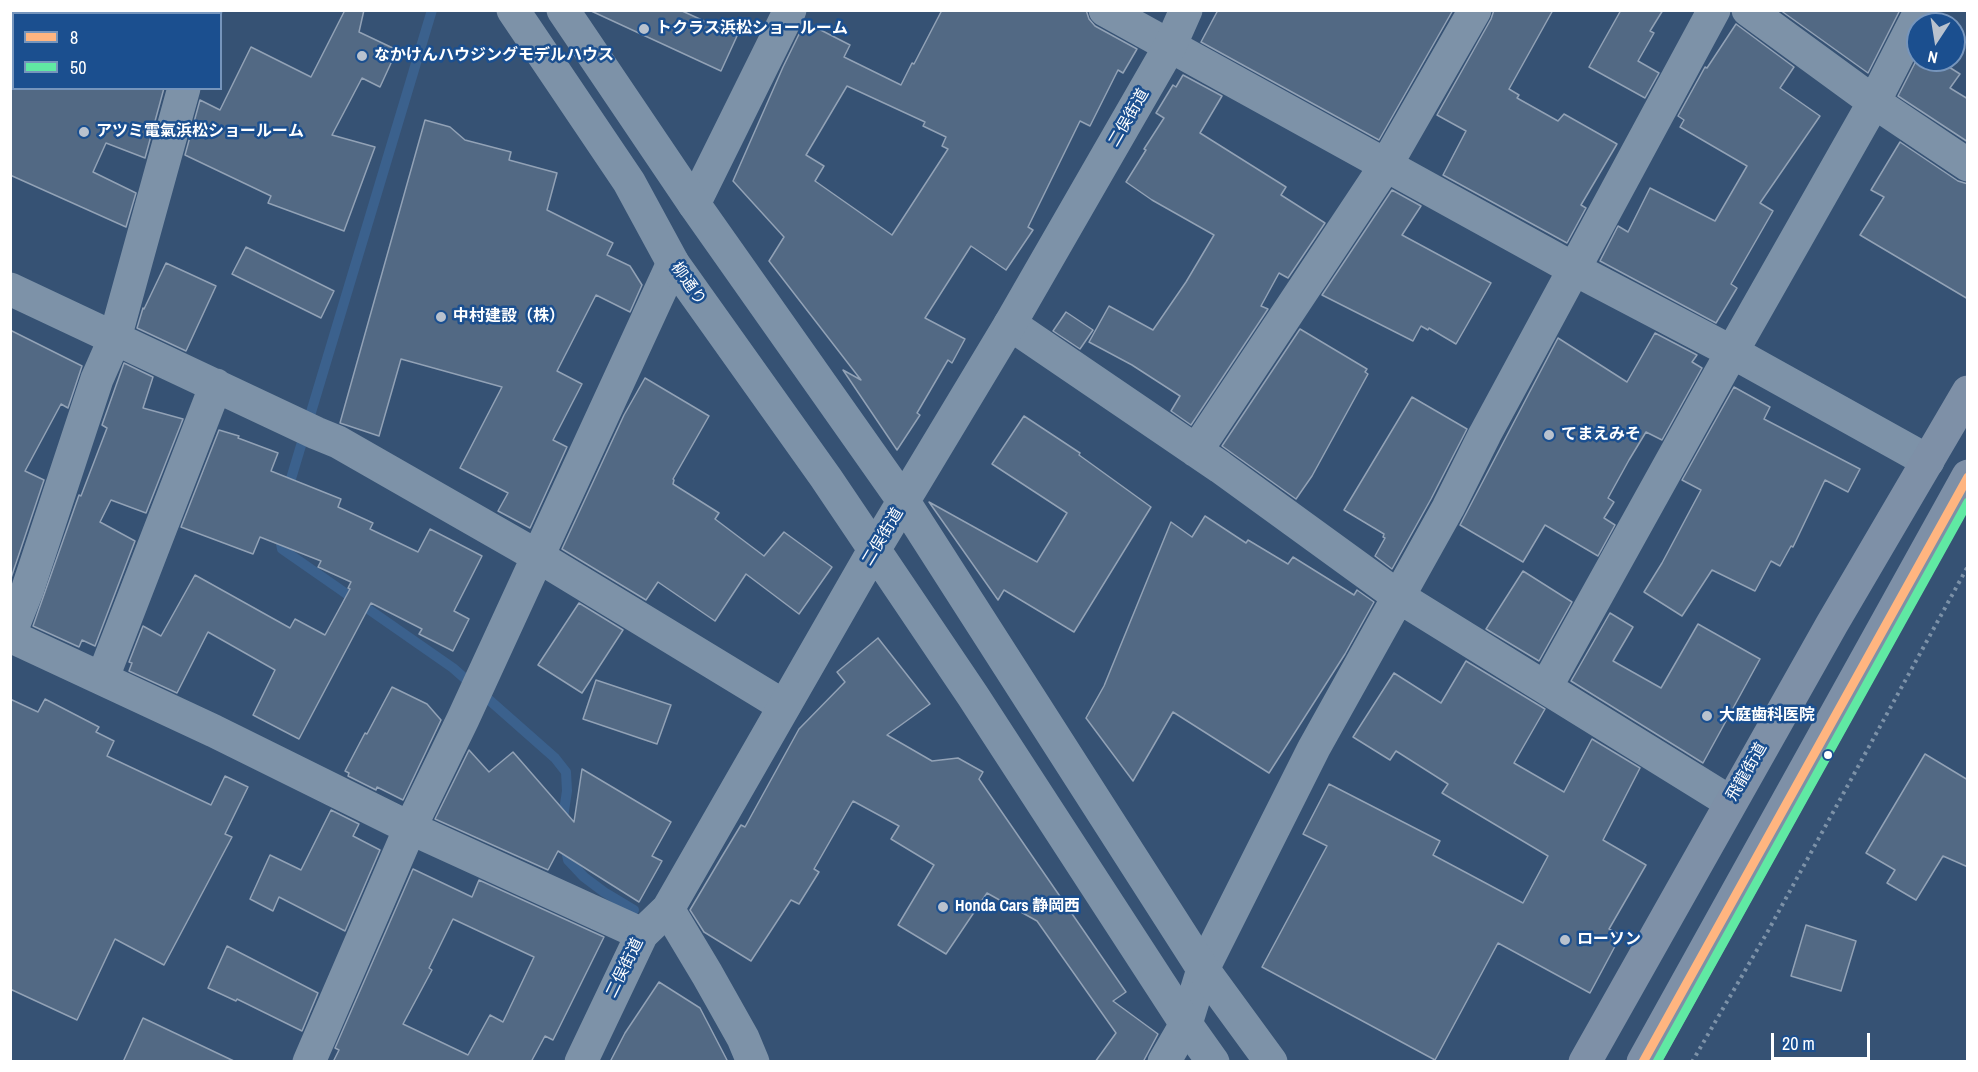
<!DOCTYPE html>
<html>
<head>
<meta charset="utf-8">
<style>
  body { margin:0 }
  #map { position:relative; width:1978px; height:1072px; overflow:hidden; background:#365274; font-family:"Archivo Narrow",sans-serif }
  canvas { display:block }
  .frame { position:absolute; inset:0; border:12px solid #fff; pointer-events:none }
  .legend { position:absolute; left:12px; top:12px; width:210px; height:78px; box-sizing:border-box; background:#1b4f8f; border:2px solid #7695bc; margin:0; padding:8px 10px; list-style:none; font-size:18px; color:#fff }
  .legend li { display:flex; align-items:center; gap:12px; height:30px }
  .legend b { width:30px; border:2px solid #7695bc }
  .north { position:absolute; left:1906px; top:12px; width:60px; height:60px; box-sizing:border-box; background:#1b4f8f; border:2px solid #7695bc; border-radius:50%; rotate:192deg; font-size:16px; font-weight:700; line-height:24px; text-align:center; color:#fff }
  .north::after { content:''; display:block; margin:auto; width:21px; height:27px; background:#b9c2ce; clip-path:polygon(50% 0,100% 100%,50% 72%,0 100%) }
  .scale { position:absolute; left:1771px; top:1033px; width:99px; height:27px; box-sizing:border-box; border:3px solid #fff; border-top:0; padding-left:8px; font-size:18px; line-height:21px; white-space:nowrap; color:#fff; -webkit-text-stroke:4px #1b4f8f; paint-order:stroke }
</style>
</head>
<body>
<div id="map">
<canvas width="1978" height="1072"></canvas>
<div class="frame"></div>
<ul class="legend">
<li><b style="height:8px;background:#ffb580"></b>8</li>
<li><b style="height:8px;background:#60e9a3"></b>50</li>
</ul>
<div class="north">N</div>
<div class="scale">20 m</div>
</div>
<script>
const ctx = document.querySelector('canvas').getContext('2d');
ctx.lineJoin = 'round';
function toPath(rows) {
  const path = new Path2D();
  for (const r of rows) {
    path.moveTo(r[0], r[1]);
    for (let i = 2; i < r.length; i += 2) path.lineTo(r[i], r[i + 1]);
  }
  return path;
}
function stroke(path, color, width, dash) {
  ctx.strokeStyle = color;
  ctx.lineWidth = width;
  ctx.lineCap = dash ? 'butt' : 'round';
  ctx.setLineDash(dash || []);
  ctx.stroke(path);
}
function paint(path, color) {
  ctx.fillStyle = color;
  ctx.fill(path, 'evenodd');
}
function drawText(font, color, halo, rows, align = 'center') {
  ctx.font = font + ' "Archivo Narrow","Noto Sans JP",sans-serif';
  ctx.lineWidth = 5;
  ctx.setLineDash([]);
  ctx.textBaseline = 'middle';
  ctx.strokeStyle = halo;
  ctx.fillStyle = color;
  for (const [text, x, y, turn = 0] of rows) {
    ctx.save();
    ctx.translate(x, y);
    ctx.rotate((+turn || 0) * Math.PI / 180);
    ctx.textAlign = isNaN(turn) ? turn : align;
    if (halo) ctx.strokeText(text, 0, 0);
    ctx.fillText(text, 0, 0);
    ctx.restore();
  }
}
stroke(toPath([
  [287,492,432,10],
  [279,533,282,549,453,668,555,758,566,772,567,791,562,824],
  [565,845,568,860,584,877,604,892,634,910]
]), '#3b618d', 10);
const building = toPath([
  [345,10,364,10,359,32,397,50,380,87,362,78,332,135,375,147,344,231,268,203,271,196,185,155,200,100,220,110,251,47,311,77,345,10],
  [589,10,680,10,737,36,721,71,589,10],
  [942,10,1086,10,1089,19,1095,26,1137,49,1123,73,1118,70,1090,126,1080,121,1028,227,1033,230,1006,270,971,246,925,318,965,339,952,363,948,360,917,413,920,415,897,450,843,370,861,380,769,261,784,237,733,181,783,67,805,22,850,45,844,57,901,85,912,63,914,64,942,10],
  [847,86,925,122,923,126,946,137,942,146,948,149,892,235,815,181,824,166,806,155,847,86],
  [1218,10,1453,10,1379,140,1201,42,1218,10],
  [1494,10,1553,10,1509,89,1519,95,1517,98,1558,121,1564,114,1617,144,1581,205,1586,208,1567,243,1443,175,1466,131,1437,115,1491,19,1494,10],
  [1621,10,1663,10,1650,31,1654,33,1638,61,1659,73,1645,98,1589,67,1621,10],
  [1780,10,1900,10,1868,73,1780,10],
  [1736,24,1794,67,1780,88,1820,116,1760,203,1773,211,1731,284,1737,288,1716,323,1600,261,1618,226,1628,232,1650,188,1715,221,1747,166,1680,127,1684,120,1678,116,1705,67,1707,68,1736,24],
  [1918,57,1918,60,1938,60,1960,74,1950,88,1968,99,1968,142,1898,96,1918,57],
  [1183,75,1222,96,1200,133,1286,187,1281,195,1325,223,1288,278,1279,273,1261,306,1268,309,1191,425,1171,411,1180,396,1132,365,1089,342,1109,306,1153,330,1186,282,1214,235,1152,200,1126,182,1146,150,1144,149,1164,118,1156,113,1173,85,1176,87,1183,75],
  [10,88,164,88,145,158,106,143,93,172,136,193,126,227,10,175,10,88],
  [425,120,450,127,465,140,511,152,509,160,557,173,547,210,613,243,607,255,630,266,642,285,630,312,596,295,557,371,582,384,553,440,567,447,530,528,498,511,508,493,460,468,502,387,401,359,379,436,340,423,425,120],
  [1900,142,1958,181,1968,184,1968,299,1860,235,1884,197,1871,190,1900,142],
  [1392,190,1421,206,1402,235,1491,283,1456,344,1429,328,1428,330,1421,326,1413,341,1322,295,1392,190],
  [246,247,334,291,321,318,232,274,246,247],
  [166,263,216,286,186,351,137,328,143,308,144,309,166,263],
  [1066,312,1093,330,1080,349,1053,331,1066,312],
  [1300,329,1367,369,1365,372,1368,374,1312,476,1296,499,1222,446,1300,329],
  [10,330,82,366,68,408,61,404,25,471,44,480,10,581,10,330],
  [1655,333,1697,355,1692,362,1702,368,1662,440,1646,432,1629,460,1608,498,1614,502,1604,518,1615,525,1598,556,1545,525,1523,562,1460,525,1558,338,1627,382,1655,333],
  [124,363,153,377,143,408,183,419,146,513,111,500,100,522,135,541,95,646,82,640,79,647,33,626,79,495,81,496,107,428,102,425,124,363],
  [645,378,709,416,673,479,674,480,673,484,719,513,715,519,764,556,784,532,832,567,799,614,746,574,715,621,658,582,646,600,562,549,624,415,645,378],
  [1734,387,1770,407,1764,419,1860,469,1848,492,1825,480,1793,547,1791,546,1780,566,1771,561,1755,591,1712,570,1682,616,1644,592,1662,563,1701,490,1682,480,1734,387],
  [1412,397,1467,429,1431,499,1392,569,1375,556,1385,538,1383,537,1384,534,1344,510,1412,397],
  [1024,416,1080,453,1079,455,1151,507,1074,632,1004,590,998,600,929,502,1037,562,1067,513,992,464,1024,416],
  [219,430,239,436,238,438,278,453,271,471,341,499,338,507,373,523,370,529,418,552,430,529,482,556,454,611,469,619,453,651,419,634,422,629,371,603,299,739,253,715,275,670,208,632,177,693,129,671,132,663,129,662,143,626,161,636,195,575,290,628,295,619,325,635,350,589,348,588,351,582,318,567,321,561,260,537,253,554,181,527,219,430],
  [1205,516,1246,543,1248,540,1288,564,1293,557,1354,595,1357,590,1374,602,1345,654,1269,773,1173,712,1133,781,1086,718,1104,686,1171,522,1192,537,1205,516],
  [1523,571,1572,602,1539,661,1486,629,1523,571],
  [579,603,623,630,582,693,538,665,579,603],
  [1610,613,1633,627,1613,661,1661,688,1698,624,1760,659,1703,763,1571,681,1610,613],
  [878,638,930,704,887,735,932,761,958,758,983,772,979,779,1126,992,1113,1001,1158,1034,1143,1062,1095,1062,1116,1033,1037,921,987,893,946,954,898,925,934,865,891,839,899,826,853,801,814,869,819,872,799,904,791,900,751,961,704,932,690,910,721,858,741,825,745,827,799,729,845,682,837,672,878,638],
  [1466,661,1545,709,1514,763,1564,792,1592,739,1640,768,1603,840,1646,865,1609,929,1621,935,1590,993,1498,943,1435,1060,1262,967,1327,846,1303,834,1329,784,1440,841,1433,855,1523,903,1548,856,1442,793,1448,784,1396,751,1390,760,1353,737,1394,673,1441,703,1466,661],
  [596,680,671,705,657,744,583,719,596,680],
  [392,687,427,704,441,720,403,800,377,787,376,790,348,776,349,773,345,771,365,733,367,734,392,687],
  [10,699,38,712,45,699,99,727,96,732,114,741,107,756,211,805,225,776,248,787,225,834,232,837,164,965,115,939,77,1020,10,989,10,699],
  [469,750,489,772,513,752,574,822,582,769,671,822,652,856,662,861,639,902,558,851,548,870,435,819,469,750],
  [1925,754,1968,780,1968,867,1943,856,1916,900,1887,883,1895,870,1866,853,1925,754],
  [331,810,359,824,353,836,380,850,345,931,279,897,273,911,250,899,270,855,301,870,331,810],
  [413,869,472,897,479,880,604,937,553,1040,545,1036,531,1062,333,1062,339,1050,335,1048,413,869],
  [453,919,534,957,503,1022,490,1015,468,1055,403,1024,432,970,429,968,453,919],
  [1806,925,1856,941,1841,991,1791,976,1806,925],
  [227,946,318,993,302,1031,237,999,236,1001,208,988,227,946],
  [659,982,700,1008,728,1062,610,1062,625,1033,659,982],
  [143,1018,236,1062,123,1062,143,1018]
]);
paint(building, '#526984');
stroke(building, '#92a2b6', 1.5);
stroke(toPath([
  [1692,1062,1768,931,1968,566]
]), '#7d92a8', 4, [3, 4.5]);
stroke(toPath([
  [1105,10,1574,269,1732,352,1928,461],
  [1748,10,1874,102,1968,165],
  [205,14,206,10],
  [694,204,790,10],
  [10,289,316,433,338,442,539,557,784,706],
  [1010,324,1220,467,1399,597,1730,802],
  [1196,451,1386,165,1475,10],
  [10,634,27,591,97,379,115,338,184,88],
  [10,636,214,731,410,828,642,934],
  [103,677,216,385],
  [1546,687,1732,352,1874,102,1921,10],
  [668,909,707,974,743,1038,753,1062],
  [309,1062,410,828,463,719,673,263],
  [1164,1062,1186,1024,1203,969,1314,748,1448,508,1485,434,1714,10]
]), '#7d92a8', 33);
stroke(toPath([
  [513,10,629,182,673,263,826,478,973,696,1186,1024,1213,1062],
  [563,10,694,204,904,502,1203,969,1271,1062],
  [581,1062,642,934,668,909,874,550,1010,324,1170,46,1186,10]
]), '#7d92a8', 33);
stroke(toPath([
  [1585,1062,1832,624,1968,392],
  [1643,1062,1968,476]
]), '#7e90a7', 33);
stroke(toPath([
  [1643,1062,1968,477]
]), '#ffb580', 9);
stroke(toPath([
  [1657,1062,1968,502]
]), '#60e9a3', 9);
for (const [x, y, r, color] of [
  [644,29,6,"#b9c2ce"],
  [362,56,6,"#b9c2ce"],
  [84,132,6,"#b9c2ce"],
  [441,317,6,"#b9c2ce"],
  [1549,435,6,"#b9c2ce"],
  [1707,716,6,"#b9c2ce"],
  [1828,755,5,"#fff"],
  [943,907,6,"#b9c2ce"],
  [1565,940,6,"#b9c2ce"]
]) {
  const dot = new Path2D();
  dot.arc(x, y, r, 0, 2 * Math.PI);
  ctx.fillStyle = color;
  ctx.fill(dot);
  stroke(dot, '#1b4f8f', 2);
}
drawText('bold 16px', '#fff', '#1b4f8f', [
  ["トクラス浜松ショールーム",656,29],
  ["なかけんハウジングモデルハウス",374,56],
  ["アツミ電氣浜松ショールーム",96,132],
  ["中村建設（株）",453,317],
  ["てまえみそ",1561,435],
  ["大庭歯科医院",1719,716],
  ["Honda Cars 静岡西",955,907],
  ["ローソン",1577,940]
], 'left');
drawText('16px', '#fff', '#1b4f8f', [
  ["二俣街道",1129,118,-60],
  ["柳通り",688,284,55],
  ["二俣街道",883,537,-59],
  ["飛龍街道",1747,772,-60],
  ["二俣街道",625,968,-64]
]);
</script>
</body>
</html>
